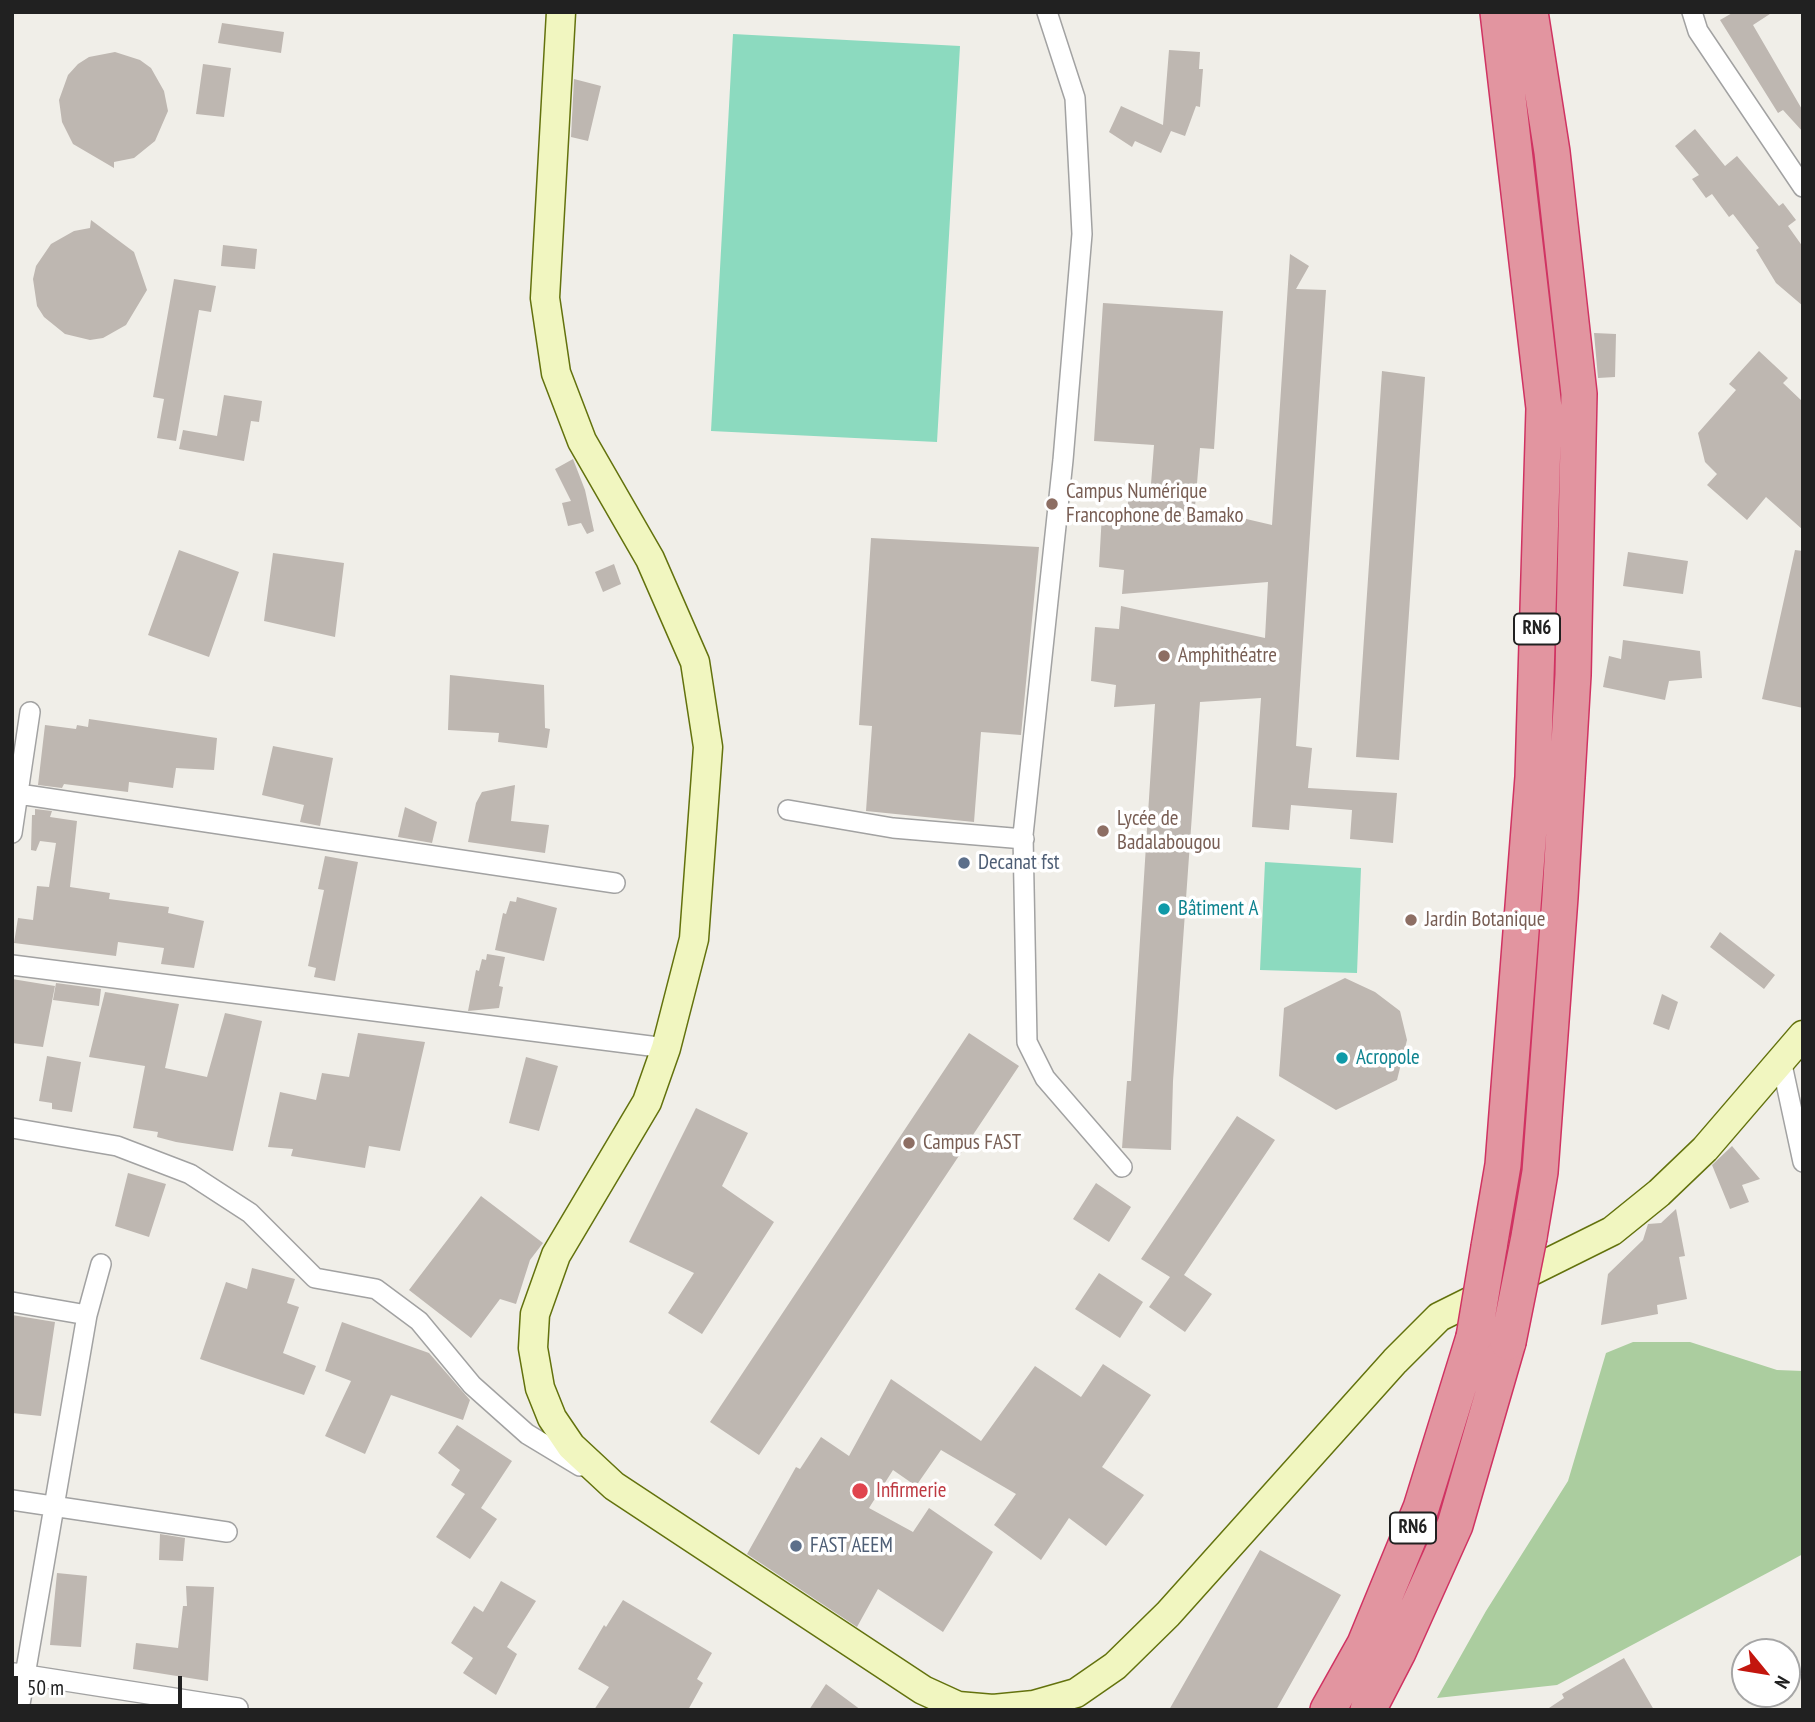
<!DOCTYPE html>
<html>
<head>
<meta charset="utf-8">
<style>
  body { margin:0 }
  #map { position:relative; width:1815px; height:1722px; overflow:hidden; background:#f0eee8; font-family:"PT Sans Narrow",sans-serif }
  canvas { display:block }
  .frame { position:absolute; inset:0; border:14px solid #212121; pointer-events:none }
  .north { position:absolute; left:1731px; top:1638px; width:70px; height:70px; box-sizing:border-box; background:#fff; border:2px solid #a6a6a6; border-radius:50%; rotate:120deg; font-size:19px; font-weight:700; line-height:28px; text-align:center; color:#212121 }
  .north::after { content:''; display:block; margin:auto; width:24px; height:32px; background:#c3160e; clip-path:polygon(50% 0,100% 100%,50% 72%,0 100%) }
  .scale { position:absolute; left:14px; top:1676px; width:168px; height:32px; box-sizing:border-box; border:4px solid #212121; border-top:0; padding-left:9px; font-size:21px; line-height:24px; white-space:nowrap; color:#212121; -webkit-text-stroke:5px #fff; paint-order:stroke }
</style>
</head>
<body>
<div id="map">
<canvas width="1815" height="1722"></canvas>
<div class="frame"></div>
<div class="north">N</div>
<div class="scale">50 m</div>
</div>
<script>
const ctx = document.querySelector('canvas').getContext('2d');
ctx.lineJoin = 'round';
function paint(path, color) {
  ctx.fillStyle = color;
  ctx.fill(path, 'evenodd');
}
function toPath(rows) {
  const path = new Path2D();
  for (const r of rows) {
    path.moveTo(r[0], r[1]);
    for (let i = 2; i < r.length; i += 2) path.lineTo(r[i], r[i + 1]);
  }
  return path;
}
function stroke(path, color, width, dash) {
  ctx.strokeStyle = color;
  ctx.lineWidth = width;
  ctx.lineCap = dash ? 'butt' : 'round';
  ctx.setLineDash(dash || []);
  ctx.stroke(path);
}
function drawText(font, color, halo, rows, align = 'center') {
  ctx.font = font + ' "PT Sans Narrow",sans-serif';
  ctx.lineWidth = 7;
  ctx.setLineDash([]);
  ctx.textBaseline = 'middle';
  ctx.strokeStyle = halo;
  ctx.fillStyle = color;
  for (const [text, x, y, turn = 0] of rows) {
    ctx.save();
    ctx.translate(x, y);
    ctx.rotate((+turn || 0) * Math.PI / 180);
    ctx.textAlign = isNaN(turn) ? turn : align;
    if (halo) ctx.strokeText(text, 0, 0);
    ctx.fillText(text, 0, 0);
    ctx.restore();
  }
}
paint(toPath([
  [1633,1342,1690,1342,1777,1370,1803,1371,1803,1554,1557,1685,1437,1698,1486,1611,1568,1481,1606,1353]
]), '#abcd9f');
paint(toPath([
  [733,34,960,46,937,442,711,431],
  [1265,862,1361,868,1357,973,1260,970]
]), '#8cdabf');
paint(toPath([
  [1734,12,1773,12,1753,25,1803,111,1803,132,1783,110,1778,113,1720,20],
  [222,23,284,32,281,53,218,43],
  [1169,50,1200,52,1199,69,1203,69,1200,107,1196,106,1185,136,1171,131,1161,153,1135,141,1132,147,1109,132,1121,106,1163,125],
  [115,52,140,60,151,68,164,91,168,111,155,141,134,158,114,162,114,168,73,144,62,122,59,100,68,75,78,64,89,57],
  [203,64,231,68,224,117,196,114],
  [574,79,601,86,588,141,571,137],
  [1695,129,1725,166,1737,156,1779,206,1783,203,1796,220,1788,226,1803,247,1803,306,1776,283,1756,250,1759,248,1733,214,1729,217,1712,194,1706,198,1692,179,1699,175,1675,146],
  [91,220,134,252,147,290,126,325,103,338,90,340,65,334,44,317,37,306,33,279,36,266,51,244,74,231,90,228],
  [223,245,257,249,255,269,221,266],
  [1290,254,1309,266,1296,289,1326,290,1296,746,1312,748,1308,788,1397,793,1393,843,1350,839,1352,810,1291,805,1289,830,1252,827,1261,698,1200,702,1173,1081,1171,1150,1122,1148,1127,1081,1131,1081,1155,704,1114,707,1116,685,1091,681,1095,627,1119,629,1121,606,1265,638,1268,582,1122,594,1124,570,1099,567,1102,513,1128,515,1128,492,1150,497,1154,445,1094,441,1103,303,1223,311,1214,449,1200,448,1195,507,1272,525],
  [174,279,216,286,211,312,199,310,176,441,157,438,164,399,153,397],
  [1594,333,1616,334,1615,377,1598,378],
  [1759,351,1788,378,1783,383,1803,402,1803,530,1766,497,1747,520,1707,485,1717,474,1705,462,1698,433,1736,390,1729,384],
  [1382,371,1425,377,1399,760,1356,757],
  [224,395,262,401,259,422,251,421,244,461,179,449,183,430,217,436],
  [573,459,585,490,594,531,587,534,581,523,568,526,562,503,571,501,555,469],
  [871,538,1039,547,1021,735,981,732,974,822,866,811,872,726,859,725],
  [179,550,239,572,209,657,148,635],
  [1795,550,1803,551,1803,708,1762,699],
  [1628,552,1688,561,1683,594,1623,586],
  [273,553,344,563,335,637,264,621],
  [614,564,621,584,603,592,595,572],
  [1623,640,1700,651,1702,678,1669,681,1665,700,1603,687,1609,656,1621,659],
  [450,675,544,685,545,728,550,729,547,748,498,742,499,733,448,730],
  [89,719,217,738,214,770,176,768,173,788,129,782,128,792,64,784,62,788,38,785,45,725,76,729,77,725,88,727],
  [273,746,333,758,320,826,300,822,304,805,262,795],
  [515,785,511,821,549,825,545,853,468,842,476,803,482,792],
  [405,807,437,822,432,843,398,837],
  [35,809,52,811,50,817,77,821,70,887,110,893,109,899,169,907,168,913,204,921,194,968,161,964,164,948,118,942,116,956,14,943,18,918,33,920,37,886,49,887,56,843,40,841,36,851,31,850,32,815,35,815],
  [325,856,358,862,335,981,314,977,316,968,308,966,324,890,318,889],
  [517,897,557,908,544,961,495,950,503,913,506,914,510,901,516,902],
  [1720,932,1775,975,1764,989,1710,947],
  [487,954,505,957,499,986,503,987,499,1008,468,1011,476,970,479,971,482,959,486,960],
  [1345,978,1375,992,1400,1011,1407,1040,1397,1080,1336,1110,1279,1076,1284,1008],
  [12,979,55,986,43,1047,12,1043],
  [56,983,101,989,99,1006,53,1000],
  [105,992,179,1004,165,1068,207,1077,225,1013,262,1021,233,1151,176,1142,157,1137,158,1132,133,1128,145,1066,89,1057],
  [1662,994,1678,1002,1669,1030,1653,1024],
  [358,1033,425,1042,400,1151,369,1146,365,1168,291,1156,293,1149,268,1147,280,1092,316,1100,322,1073,349,1077],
  [969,1033,1019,1066,759,1455,710,1422],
  [47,1056,81,1062,72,1112,52,1109,52,1103,39,1101],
  [526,1057,558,1066,539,1131,509,1123],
  [696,1108,748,1133,722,1186,774,1222,702,1334,668,1313,694,1273,629,1242],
  [1237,1116,1275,1140,1184,1275,1212,1294,1185,1332,1149,1307,1170,1277,1141,1259],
  [1732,1146,1760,1179,1742,1185,1749,1202,1730,1209,1712,1165],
  [128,1173,166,1184,149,1237,115,1226],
  [1096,1183,1131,1207,1109,1242,1073,1219],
  [481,1196,543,1243,530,1260,516,1304,500,1299,471,1338,409,1290],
  [1676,1209,1685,1256,1679,1257,1687,1299,1657,1305,1658,1314,1601,1325,1608,1274,1643,1240,1648,1224,1661,1223],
  [252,1268,295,1279,287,1303,299,1307,283,1353,316,1366,304,1395,200,1359,226,1282,247,1289],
  [1099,1273,1143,1302,1120,1338,1075,1309],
  [12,1315,55,1322,41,1416,12,1413],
  [342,1322,429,1353,470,1400,463,1420,391,1395,365,1454,325,1436,351,1381,325,1371],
  [1103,1364,1151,1395,1102,1467,1144,1495,1106,1546,1069,1518,1041,1560,994,1525,1016,1494,941,1450,916,1486,893,1470,869,1508,913,1532,929,1508,993,1552,943,1632,878,1589,857,1627,747,1554,796,1467,800,1469,821,1437,849,1456,891,1379,981,1441,1035,1366,1081,1397],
  [457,1425,512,1461,481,1508,497,1519,470,1559,436,1537,465,1494,451,1485,460,1470,438,1453],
  [160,1534,185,1538,183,1561,159,1560],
  [1260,1550,1341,1595,1276,1710,1169,1710],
  [57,1573,87,1576,81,1647,50,1645],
  [501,1581,536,1601,507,1647,517,1654,496,1695,463,1673,473,1658,451,1643,474,1606,483,1612],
  [186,1586,214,1587,208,1681,133,1669,136,1643,178,1648,183,1606,187,1606],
  [623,1600,712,1653,697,1679,703,1683,688,1710,594,1710,609,1687,578,1669,604,1625,606,1627],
  [1624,1658,1654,1710,1546,1710,1564,1698,1562,1694],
  [826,1684,861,1710,809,1710]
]), '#beb7b1');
const street = toPath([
  [1047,12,1075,98,1082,234,1063,460,1023,835,1027,1042,1045,1078,1122,1167],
  [1692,12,1698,31,1803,187],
  [12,793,615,883],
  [788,810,893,828,1024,839],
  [12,833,30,712],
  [12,965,666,1048],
  [1781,1060,1803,1162],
  [12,1128,117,1146,190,1174,250,1213,315,1278,376,1289,419,1321,472,1385,527,1434,580,1466],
  [12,1302,87,1315],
  [12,1500,227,1532],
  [14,1673,238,1708],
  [19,1710,87,1315,101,1264]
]);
const secondary = toPath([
  [561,12,545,298,556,373,582,441,650,559,695,662,708,747,694,939,666,1048,647,1102,556,1255,535,1314,533,1348,540,1388,552,1418,571,1446,614,1486,923,1690,958,1706,993,1709,1034,1705,1076,1693,1115,1666,1168,1614,1395,1361,1439,1317,1612,1231,1659,1193,1705,1149,1803,1035]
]);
const highway = toPath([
  [1529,1237,1540,1172,1560,897,1573,675,1579,394,1552,152,1530,12],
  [1489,1247,1503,1165,1533,777,1544,408,1498,12],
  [1328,1710,1365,1644,1421,1508,1474,1337],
  [1368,1710,1398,1652,1455,1525,1508,1342]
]);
stroke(street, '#a2a2a2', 22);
stroke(secondary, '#63720d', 31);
stroke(highway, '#d03362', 38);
stroke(street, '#fff', 19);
stroke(secondary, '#f1f6c0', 28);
stroke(highway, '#e295a0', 35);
const highwayBridge = toPath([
  [1474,1337,1489,1247],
  [1508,1342,1529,1237]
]);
stroke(highwayBridge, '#d03362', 38, []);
stroke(highwayBridge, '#e295a0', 35);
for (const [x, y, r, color] of [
  [1052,504,7,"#8d6e63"],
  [1164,656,7,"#8d6e63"],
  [1103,831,7,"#8d6e63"],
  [964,863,7,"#5c6f8a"],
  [1164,909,7,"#0f9aa8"],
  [1411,920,7,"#8d6e63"],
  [1342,1058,7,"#0f9aa8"],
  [909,1143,7,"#8d6e63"],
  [860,1491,9,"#e0444e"],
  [796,1546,7,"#5c6f8a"]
]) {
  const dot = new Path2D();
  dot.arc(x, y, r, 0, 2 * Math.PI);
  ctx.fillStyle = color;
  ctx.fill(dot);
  stroke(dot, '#fff', 2.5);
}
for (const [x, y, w] of [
  [1537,629,46],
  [1413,1528,46]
]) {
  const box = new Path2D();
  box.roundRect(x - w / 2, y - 15.5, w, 31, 5);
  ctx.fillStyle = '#fff';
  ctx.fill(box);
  stroke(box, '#212121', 2);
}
drawText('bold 19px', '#212121', null, [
  ["RN6",1537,629],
  ["RN6",1413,1528]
]);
drawText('21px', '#785e54', '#fff', [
  ["Campus Numérique",1066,492],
  ["Francophone de Bamako",1066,516],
  ["Amphithéatre",1178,656],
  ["Lycée de",1117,819],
  ["Badalabougou",1117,843],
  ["Jardin Botanique",1425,920],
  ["Campus FAST",923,1143]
], 'left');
drawText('21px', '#4e5e75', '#fff', [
  ["Decanat fst",978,863],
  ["FAST AEEM",810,1546]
], 'left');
drawText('21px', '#0d838f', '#fff', [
  ["Bâtiment A",1178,909],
  ["Acropole",1356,1058]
], 'left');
drawText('21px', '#be3a42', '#fff', [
  ["Infirmerie",876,1491]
], 'left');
</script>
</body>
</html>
